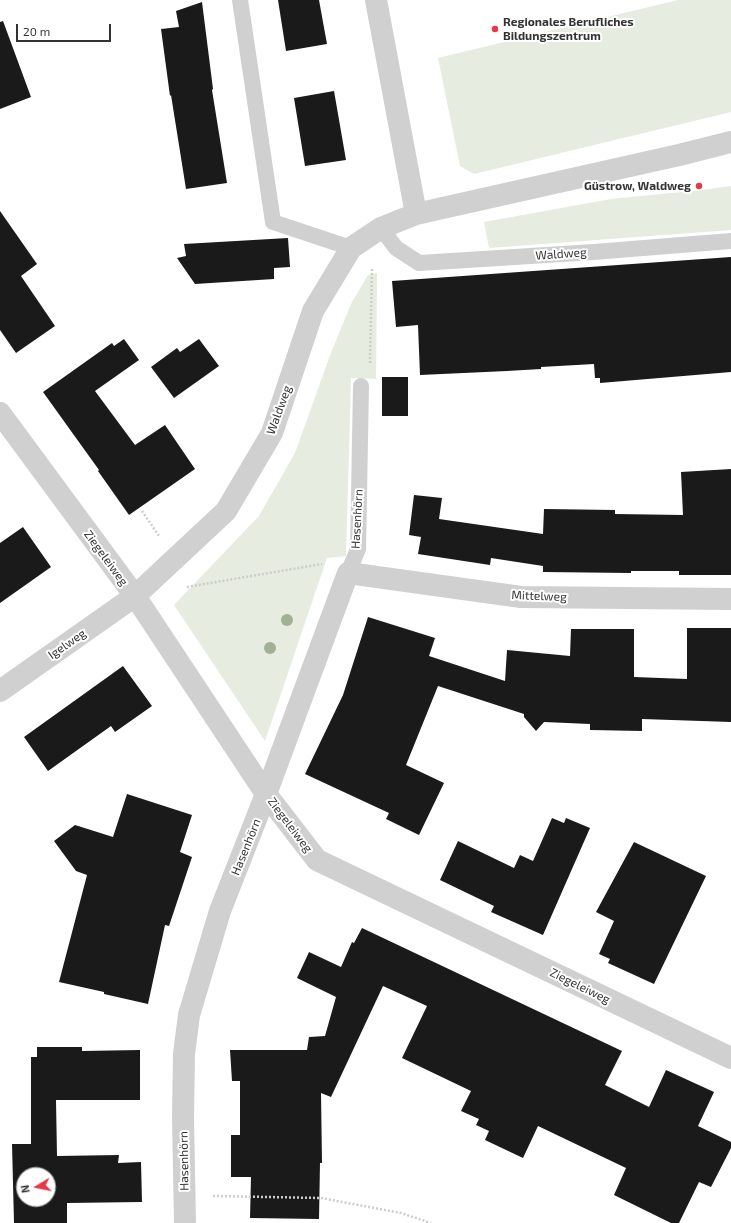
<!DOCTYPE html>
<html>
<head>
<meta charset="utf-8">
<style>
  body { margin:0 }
  #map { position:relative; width:731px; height:1223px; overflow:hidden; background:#fff; font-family:"Exo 2",sans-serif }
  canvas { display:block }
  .north { position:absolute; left:16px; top:1167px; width:40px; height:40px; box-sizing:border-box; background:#fff; border:1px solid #adadad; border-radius:50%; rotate:260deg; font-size:11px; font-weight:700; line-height:16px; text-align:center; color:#333 }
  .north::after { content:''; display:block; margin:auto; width:14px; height:18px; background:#e63946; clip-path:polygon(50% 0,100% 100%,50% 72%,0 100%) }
  .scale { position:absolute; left:16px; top:24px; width:95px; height:18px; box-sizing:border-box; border:2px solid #333; border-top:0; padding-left:5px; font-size:12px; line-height:14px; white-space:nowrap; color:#333; -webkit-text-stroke:3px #fff; paint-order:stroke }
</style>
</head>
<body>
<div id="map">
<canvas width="731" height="1223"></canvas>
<div class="north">N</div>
<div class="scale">20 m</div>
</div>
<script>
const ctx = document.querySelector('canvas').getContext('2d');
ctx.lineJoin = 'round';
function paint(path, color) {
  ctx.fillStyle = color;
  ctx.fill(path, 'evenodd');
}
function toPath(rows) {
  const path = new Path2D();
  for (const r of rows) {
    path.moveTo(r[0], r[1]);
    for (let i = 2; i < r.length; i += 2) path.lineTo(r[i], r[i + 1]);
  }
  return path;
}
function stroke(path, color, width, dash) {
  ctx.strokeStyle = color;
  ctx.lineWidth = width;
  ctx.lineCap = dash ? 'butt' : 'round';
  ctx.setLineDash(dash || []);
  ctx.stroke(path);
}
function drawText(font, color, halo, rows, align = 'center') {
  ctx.font = font + ' "Exo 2",sans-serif';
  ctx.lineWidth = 4;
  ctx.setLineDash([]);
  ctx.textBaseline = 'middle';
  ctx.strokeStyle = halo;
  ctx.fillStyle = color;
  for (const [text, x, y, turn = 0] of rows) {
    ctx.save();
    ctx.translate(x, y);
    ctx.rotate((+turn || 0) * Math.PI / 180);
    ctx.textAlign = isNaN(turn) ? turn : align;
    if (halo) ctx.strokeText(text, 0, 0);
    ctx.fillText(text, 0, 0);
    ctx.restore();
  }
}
paint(toPath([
  [678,0,731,0,731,112,474,174,460,166,438,58],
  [731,186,731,230,489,248,484,222,611,199,702,190],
  [377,273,376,379,351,378,346,556,327,558,265,741,174,605,259,516,295,453,332,350,352,302,368,275]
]), '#e6ecdf');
paint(toPath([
  [278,0,319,0,327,44,286,51],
  [202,2,213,89,212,90,227,183,186,189,171,95,170,96,161,29,179,27,176,11],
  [3,21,31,97,0,109,0,22],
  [334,91,346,160,305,166,294,98],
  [0,211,37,264,21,276,55,326,16,353,0,330],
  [288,238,290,267,274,268,274,279,195,284,177,258,186,256,184,244],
  [731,257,731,372,600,383,600,378,595,378,594,364,541,367,541,369,507,371,420,375,418,325,396,327,392,281],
  [124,339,139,360,95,391,135,445,165,425,195,469,129,515,98,471,99,470,43,392,112,343,114,346],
  [199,339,219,366,174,398,151,367,177,348,180,352],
  [382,377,408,377,408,416,382,416],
  [731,469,731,575,679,575,679,571,631,571,631,573,543,572,543,566,491,558,490,565,418,554,421,537,409,535,414,495,442,498,439,519,543,534,544,509,615,510,615,514,683,515,681,472],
  [23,527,51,567,0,603,0,543],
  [368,617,435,638,429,656,505,681,507,650,570,656,571,629,634,629,634,677,687,679,687,628,731,628,731,722,642,719,642,731,590,730,590,724,544,722,536,731,524,717,524,714,438,686,406,765,444,783,419,835,386,819,389,813,305,774,343,695],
  [123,666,152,706,115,732,111,726,48,771,24,737],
  [127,794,192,815,180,852,192,857,169,926,165,925,148,1004,104,994,104,992,59,982,87,875,76,871,54,841,75,825,113,837],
  [552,818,564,823,566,818,590,828,543,935,491,912,494,906,440,880,458,841,514,868,520,855,533,861],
  [634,842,706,876,654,984,608,963,610,959,599,954,614,921,596,912],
  [362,928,622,1051,605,1085,649,1107,666,1070,714,1092,698,1126,731,1142,731,1148,711,1187,699,1182,679,1223,671,1223,614,1195,626,1168,538,1126,523,1158,485,1140,489,1131,476,1125,479,1119,461,1111,471,1091,402,1058,427,1006,383,986,331,1097,321,1093,322,1163,320,1163,319,1219,250,1218,251,1177,231,1177,231,1135,240,1135,240,1081,232,1081,230,1050,307,1050,309,1037,325,1036,336,997,297,978,309,952,341,967,352,942,354,943],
  [37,1047,82,1047,82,1051,140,1050,140,1100,56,1100,57,1156,119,1155,118,1163,141,1162,142,1202,67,1203,67,1223,14,1223,12,1144,31,1144,31,1057,37,1057],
  [24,1175,48,1175,48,1199,24,1199]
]), '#1a1a1a');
stroke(toPath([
  [370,363,372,268],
  [142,511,159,536],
  [187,587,322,564],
  [213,1196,321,1198,401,1213,431,1223]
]), '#cdcdcd', 2.5, [2, 2]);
stroke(toPath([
  [240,0,273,222,351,248],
  [381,228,396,248,419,263,594,252,731,241],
  [348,573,358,549,361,386]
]), '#d0d0d0', 16);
stroke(toPath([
  [376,0,416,214],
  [0,413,135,596,266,794,317,860,731,1058],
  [0,691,135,596,226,511,272,433,313,311,351,248,381,228,416,214,679,155,731,142],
  [185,1223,183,1118,184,1054,189,1015,220,911,266,794,348,573,521,597,731,599]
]), '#d0d0d0', 22);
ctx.fillStyle = '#a2b095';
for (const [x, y] of [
  [287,620],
  [270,648]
]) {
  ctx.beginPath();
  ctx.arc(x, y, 6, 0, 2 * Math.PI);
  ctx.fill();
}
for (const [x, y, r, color] of [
  [495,29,4,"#e63946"],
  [699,186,4,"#e63946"]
]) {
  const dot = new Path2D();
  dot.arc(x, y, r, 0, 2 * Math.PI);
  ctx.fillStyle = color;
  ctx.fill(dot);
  stroke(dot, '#fff', 1.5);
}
drawText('bold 12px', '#333', '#fff', [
  ["Regionales Berufliches",503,22],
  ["Bildungszentrum",503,36],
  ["Güstrow, Waldweg",691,186,"right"]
], 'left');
drawText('12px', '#333', '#fff', [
  ["Waldweg",561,254,-4],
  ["Waldweg",279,410,-70],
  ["Hasenhörn",357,519,-87],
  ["Ziegeleiweg",106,558,54],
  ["Mittelweg",539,596,2],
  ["Igelweg",67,644,-35],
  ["Ziegeleiweg",290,825,53],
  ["Hasenhörn",246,847,-68],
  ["Ziegeleiweg",580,986,26],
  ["Hasenhörn",184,1161,-91]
]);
</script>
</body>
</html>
